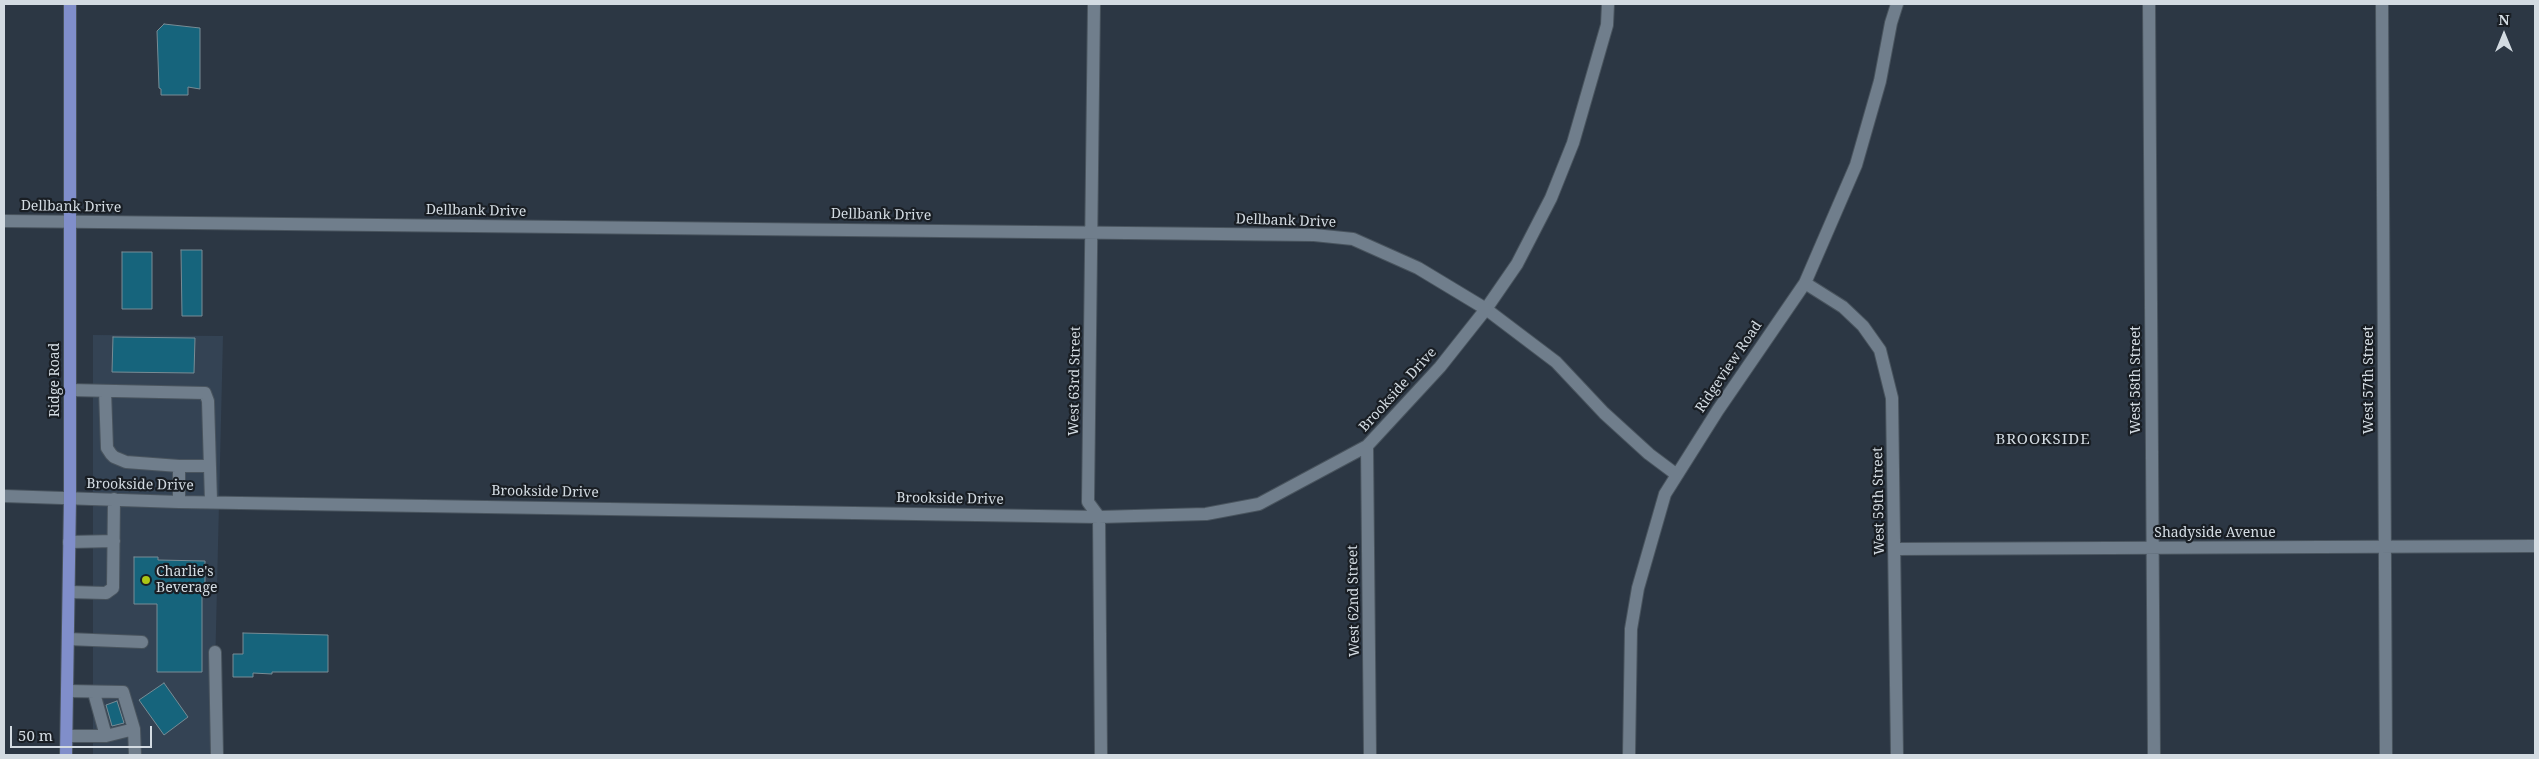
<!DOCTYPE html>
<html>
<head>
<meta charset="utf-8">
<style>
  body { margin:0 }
  #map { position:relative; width:2539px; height:759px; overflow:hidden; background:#2c3744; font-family:"Noto Serif",serif }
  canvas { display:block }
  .frame { position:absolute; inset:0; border:5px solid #d3dbe2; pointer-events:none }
  .north { position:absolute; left:2479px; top:10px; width:50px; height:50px; -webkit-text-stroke:4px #191e24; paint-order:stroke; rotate:0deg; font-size:14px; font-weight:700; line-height:20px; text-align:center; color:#d3dbe2 }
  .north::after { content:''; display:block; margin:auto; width:18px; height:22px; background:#d3dbe2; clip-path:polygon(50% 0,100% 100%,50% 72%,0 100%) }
  .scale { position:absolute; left:10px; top:726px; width:142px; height:22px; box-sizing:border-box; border:2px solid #d3dbe2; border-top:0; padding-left:6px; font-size:15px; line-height:18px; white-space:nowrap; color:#d3dbe2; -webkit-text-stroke:4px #191e24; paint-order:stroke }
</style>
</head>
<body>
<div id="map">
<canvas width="2539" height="759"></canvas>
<div class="frame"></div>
<div class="north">N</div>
<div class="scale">50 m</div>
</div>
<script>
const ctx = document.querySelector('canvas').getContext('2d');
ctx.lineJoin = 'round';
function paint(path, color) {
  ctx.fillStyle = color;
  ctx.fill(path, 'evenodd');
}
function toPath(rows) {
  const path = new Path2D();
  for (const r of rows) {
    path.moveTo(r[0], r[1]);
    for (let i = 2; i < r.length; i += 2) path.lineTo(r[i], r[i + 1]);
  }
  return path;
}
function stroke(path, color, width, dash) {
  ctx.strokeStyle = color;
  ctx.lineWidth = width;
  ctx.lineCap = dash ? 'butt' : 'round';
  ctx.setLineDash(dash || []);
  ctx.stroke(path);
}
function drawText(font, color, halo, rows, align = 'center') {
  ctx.font = font + ' "Noto Serif",serif';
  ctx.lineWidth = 4.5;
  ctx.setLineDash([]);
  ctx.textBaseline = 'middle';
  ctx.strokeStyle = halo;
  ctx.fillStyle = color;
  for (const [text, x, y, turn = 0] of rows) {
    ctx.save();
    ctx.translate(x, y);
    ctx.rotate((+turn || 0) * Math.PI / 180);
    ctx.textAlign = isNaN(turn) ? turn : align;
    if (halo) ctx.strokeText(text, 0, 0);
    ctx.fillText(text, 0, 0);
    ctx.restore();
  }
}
paint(toPath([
  [93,335,223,336,213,755,93,755]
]), '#344354');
const building = toPath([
  [164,24,200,28,200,89,188,87,188,95,161,95,161,89,159,88,157,31,164,24],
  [181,250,202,250,202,316,182,316,181,250],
  [122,252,152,252,152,309,122,309,122,252],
  [113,337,195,338,194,373,112,372,113,337],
  [134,557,158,557,158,560,205,561,205,596,202,596,202,672,157,672,157,604,134,604,134,557],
  [243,633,328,635,328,672,272,672,272,674,253,673,253,677,233,677,233,654,243,654,243,633],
  [164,683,188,717,164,735,139,700,164,683],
  [117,701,124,723,112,726,106,705,117,701]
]);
paint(building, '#16647c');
stroke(building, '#788c95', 1);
const minor = toPath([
  [1094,4,1088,502,1099,517,1101,755],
  [2149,4,2154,755],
  [2382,4,2386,755],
  [4,221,1314,235,1353,239,1418,268,1486,309,1556,362,1604,413,1649,454,1677,475],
  [1805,283,1843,307,1863,326,1880,350,1892,398,1897,755],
  [70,390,205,393,208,401,211,501],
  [105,391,107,448,111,454,114,457,126,462,179,466,179,502],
  [1367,446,1370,755],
  [179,466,210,466],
  [4,496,179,502,1099,517,1206,514,1259,504,1367,446,1440,367,1486,309,1517,264,1551,198,1573,143,1607,25,1608,4],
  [69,542,114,541],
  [1895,549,2535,546],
  [69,592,106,593,113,588,114,499],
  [68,639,142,642],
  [215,652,217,755],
  [94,693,106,736],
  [134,729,135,755],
  [67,736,106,736,134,729,123,692,67,691],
  [1629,755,1631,629,1638,588,1665,494,1718,410,1805,283,1856,165,1880,81,1891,23,1897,4]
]);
const major = toPath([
  [66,755,70,498,70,4]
]);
stroke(minor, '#49545e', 14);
stroke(major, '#49545e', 14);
stroke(minor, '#707e8c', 12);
stroke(major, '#808eca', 12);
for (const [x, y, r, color] of [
  [146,580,5,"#abc615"]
]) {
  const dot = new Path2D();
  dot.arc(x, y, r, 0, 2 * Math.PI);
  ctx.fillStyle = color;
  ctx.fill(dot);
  stroke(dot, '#191e24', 2);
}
drawText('14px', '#d3dbe2', '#191e24', [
  ["Dellbank Drive",71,207,1],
  ["Dellbank Drive",476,211,1],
  ["Dellbank Drive",881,215,1],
  ["Dellbank Drive",1286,221,2],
  ["Ridgeview Road",1729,367,-56],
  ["Ridge Road",55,380,-90],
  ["West 58th Street",2136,380,-90],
  ["West 57th Street",2369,380,-90],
  ["West 63rd Street",1075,381,-89],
  ["Brookside Drive",1398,390,-48],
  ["Brookside Drive",140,485,1],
  ["Brookside Drive",545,492,1],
  ["Brookside Drive",950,499,1],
  ["West 59th Street",1879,501,-91],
  ["Shadyside Avenue",2215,533],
  ["West 62nd Street",1354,601,-91]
]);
drawText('14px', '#d3dbe2', '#191e24', [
  ["Charlie's",156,572],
  ["Beverage",156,588]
], 'left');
ctx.letterSpacing = '1px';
drawText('15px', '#d3dbe2', '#191e24', [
  ["BROOKSIDE",2043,440]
]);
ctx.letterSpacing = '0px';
</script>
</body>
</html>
